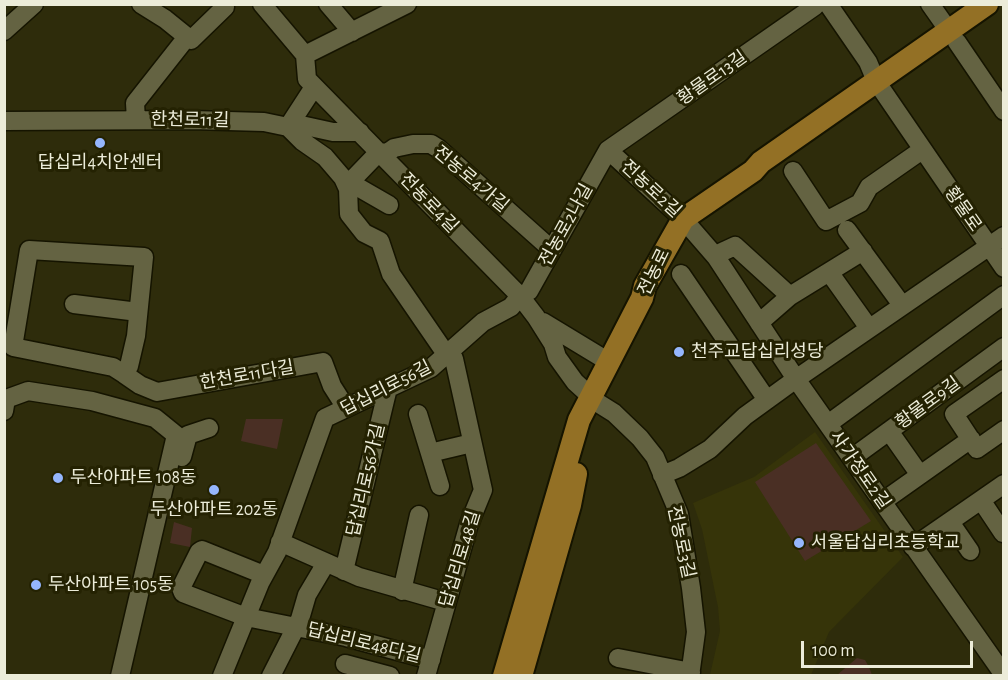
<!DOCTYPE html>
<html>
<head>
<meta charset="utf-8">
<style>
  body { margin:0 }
  #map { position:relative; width:1008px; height:680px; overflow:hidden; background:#2e2c0b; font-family:"Alegreya Sans",sans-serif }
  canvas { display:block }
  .frame { position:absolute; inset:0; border:6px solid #ececd9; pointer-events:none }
  .scale { position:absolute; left:801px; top:641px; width:172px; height:27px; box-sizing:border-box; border:3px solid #ececd9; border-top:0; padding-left:8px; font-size:18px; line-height:21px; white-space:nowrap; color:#ececd9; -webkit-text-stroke:4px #242202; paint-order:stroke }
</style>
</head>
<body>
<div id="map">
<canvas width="1008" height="680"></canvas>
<div class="frame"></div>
<div class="scale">100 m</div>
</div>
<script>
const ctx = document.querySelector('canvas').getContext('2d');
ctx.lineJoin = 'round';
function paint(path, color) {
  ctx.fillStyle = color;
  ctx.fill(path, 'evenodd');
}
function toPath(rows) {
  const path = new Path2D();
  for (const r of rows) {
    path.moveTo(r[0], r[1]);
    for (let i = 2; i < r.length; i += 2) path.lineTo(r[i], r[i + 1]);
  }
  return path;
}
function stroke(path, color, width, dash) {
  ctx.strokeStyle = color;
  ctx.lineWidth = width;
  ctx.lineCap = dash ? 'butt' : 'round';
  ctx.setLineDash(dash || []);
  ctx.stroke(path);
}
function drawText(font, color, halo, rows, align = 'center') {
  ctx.font = font + ' "Alegreya Sans","Noto Sans KR",sans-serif';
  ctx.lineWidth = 6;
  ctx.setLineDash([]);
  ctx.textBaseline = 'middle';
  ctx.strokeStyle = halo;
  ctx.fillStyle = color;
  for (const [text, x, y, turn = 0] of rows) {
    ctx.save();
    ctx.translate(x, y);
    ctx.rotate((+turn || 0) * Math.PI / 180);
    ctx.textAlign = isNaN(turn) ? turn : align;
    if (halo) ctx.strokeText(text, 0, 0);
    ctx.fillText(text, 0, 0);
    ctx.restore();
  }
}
paint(toPath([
  [815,432,903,557,829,632,811,675,710,675,720,631,718,607,702,529,693,503,754,477]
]), '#363409');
paint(toPath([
  [246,419,283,419,277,449,241,441],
  [816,443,871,521,805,561,755,482],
  [174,522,192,528,190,547,170,543],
  [857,658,865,660,869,667,872,675,837,675]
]), '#4a2f24');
const minor = toPath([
  [141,4,165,19,191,40,225,7],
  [262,4,305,55,307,79,520,296,536,317,553,344,557,357,575,382,598,403,614,413,640,438,655,457,679,514,691,588,696,632,690,676],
  [328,4,352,32],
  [828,4,868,62,876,81,1004,268],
  [930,4,949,31],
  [4,31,34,4],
  [957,42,1004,111],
  [305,55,407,4],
  [136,120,135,103,187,37],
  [4,121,192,120,264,122,288,127,302,141,325,157,343,178,348,189,349,214,364,233,380,241,391,274,446,354,454,359,483,490,469,524,426,676],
  [288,127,301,125,333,132,360,132],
  [288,127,314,87],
  [608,150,683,219,716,257,796,379,1004,675],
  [793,171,826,221,860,203,869,187,922,150],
  [348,189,353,179,379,152,387,153,394,148,413,144,431,144,439,149,551,249],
  [348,189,356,186,389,205],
  [847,230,902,305],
  [716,257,722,252,735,246,790,296],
  [829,272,869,328],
  [681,274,767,400],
  [74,304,138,312],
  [543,322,609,362],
  [759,323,790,296,863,251],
  [124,374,129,366,136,336,144,257,29,250,13,347,113,367,124,374,140,385,157,392,323,362,332,386,346,408],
  [1004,379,954,414,977,449,1004,430],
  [4,411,6,399,28,391,92,401,155,418,176,435,120,676],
  [418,414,440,486],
  [828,424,1004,295],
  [889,431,920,475],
  [430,453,472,443],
  [182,457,188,435,209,428],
  [852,458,1004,347],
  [662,475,679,468,710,449,745,416,796,379,1004,236],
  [981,500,1003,533],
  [882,502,971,439],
  [950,522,970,551],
  [280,542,359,577,446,602],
  [913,547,1004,484],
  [344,571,388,388],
  [264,575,202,550,199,552,181,588,183,593,246,617,346,637,431,660],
  [402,591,419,515],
  [618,658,691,672],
  [345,664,390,676],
  [222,676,260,583,277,552,325,418,431,368,483,322,511,307,520,296,529,291,608,150,815,6],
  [271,676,300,619,307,595,326,563]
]);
const major = toPath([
  [504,676,579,420,642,298,645,286,683,219,753,171,761,162,987,4],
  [521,676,570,505,576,474]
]);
stroke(minor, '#151400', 21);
stroke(major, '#151400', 26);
stroke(minor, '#646342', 18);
stroke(major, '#937025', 22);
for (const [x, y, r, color] of [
  [100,143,6,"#95b6fd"],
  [679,352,6,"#95b6fd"],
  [58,478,6,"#95b6fd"],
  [214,490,6,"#95b6fd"],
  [799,543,6,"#95b6fd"],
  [36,585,6,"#95b6fd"]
]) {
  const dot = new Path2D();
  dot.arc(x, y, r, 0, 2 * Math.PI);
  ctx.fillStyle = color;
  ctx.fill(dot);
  stroke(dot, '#242202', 2);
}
drawText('18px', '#ececd9', '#242202', [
  ["황물로13길",712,78,-35],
  ["한천로11길",190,120,1],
  ["전농로4가길",471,179,40],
  ["전농로2길",651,189,43],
  ["전농로4길",429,203,46],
  ["황물로",963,209,55],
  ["전농로2나길",566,225,-61],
  ["전농로",654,272,-64],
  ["한천로11다길",247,375,-10],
  ["답십리로56길",386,388,-27],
  ["황물로9길",928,403,-36],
  ["사가정로2길",860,470,55],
  ["답십리로56가길",366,480,-77],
  ["전농로3길",681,542,78],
  ["답십리로48길",460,559,-73],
  ["답십리로48다길",364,643,14]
]);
drawText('18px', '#ececd9', '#242202', [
  ["답십리4치안센터",100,163,"center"],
  ["천주교답십리성당",691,352],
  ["두산아파트 108동",70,478],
  ["두산아파트 202동",214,510,"center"],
  ["서울답십리초등학교",811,543],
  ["두산아파트 105동",48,585]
], 'left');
</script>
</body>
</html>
